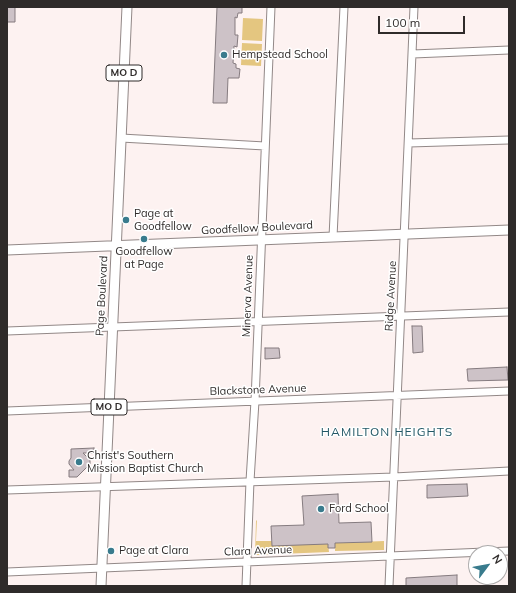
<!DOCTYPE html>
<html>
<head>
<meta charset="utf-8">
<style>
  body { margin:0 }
  #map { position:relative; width:516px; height:593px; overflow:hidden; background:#fdf2f1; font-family:Mulish,sans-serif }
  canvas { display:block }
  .frame { position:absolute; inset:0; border:8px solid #2f2b2a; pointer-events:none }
  .north { position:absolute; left:468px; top:545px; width:40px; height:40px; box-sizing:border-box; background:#fff; border:1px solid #acaaaa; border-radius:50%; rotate:58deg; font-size:11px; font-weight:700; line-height:16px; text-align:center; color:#2f2b2a }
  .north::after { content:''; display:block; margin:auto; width:14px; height:18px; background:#397b8d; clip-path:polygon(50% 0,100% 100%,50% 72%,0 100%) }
  .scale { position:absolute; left:378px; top:16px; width:87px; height:18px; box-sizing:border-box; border:2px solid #2f2b2a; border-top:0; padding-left:5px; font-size:12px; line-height:14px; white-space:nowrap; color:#2f2b2a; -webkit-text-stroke:3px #fff; paint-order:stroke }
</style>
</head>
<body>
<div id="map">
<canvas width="516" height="593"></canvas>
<div class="frame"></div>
<div class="north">N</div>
<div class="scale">100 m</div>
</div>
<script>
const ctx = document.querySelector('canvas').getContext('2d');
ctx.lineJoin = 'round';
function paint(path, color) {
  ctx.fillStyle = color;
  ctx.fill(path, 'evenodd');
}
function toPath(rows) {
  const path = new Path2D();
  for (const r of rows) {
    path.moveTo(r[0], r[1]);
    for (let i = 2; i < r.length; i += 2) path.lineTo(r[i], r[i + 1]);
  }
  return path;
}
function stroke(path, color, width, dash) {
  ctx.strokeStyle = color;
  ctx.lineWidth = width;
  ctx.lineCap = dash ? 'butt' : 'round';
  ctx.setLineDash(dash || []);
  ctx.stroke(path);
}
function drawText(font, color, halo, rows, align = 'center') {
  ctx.font = font + ' Mulish,sans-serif';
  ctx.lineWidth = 3;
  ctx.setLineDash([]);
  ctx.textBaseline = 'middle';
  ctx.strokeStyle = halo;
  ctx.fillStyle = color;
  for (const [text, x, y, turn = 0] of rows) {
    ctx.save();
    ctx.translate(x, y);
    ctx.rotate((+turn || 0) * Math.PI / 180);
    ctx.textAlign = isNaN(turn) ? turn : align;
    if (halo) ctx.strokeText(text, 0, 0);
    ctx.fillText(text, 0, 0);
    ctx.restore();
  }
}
paint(toPath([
  [243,18,263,19,262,41,242,40],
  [242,43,262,44,261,66,241,65],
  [257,520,256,541,272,541,328,544,329,552,255,555,256,521],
  [384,541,384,550,335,551,335,543]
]), '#e4c680');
const building = toPath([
  [7,7,15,7,15,22,7,22,7,7],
  [217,7,242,7,242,13,238,13,237,18,235,17,235,35,238,35,237,47,234,46,233,63,236,64,236,68,240,69,239,78,228,78,227,103,213,103,217,7],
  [412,326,422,326,423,352,413,353,412,326],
  [265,348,279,348,280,358,265,359,265,348],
  [507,367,508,380,468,381,467,369,507,367],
  [94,448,94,453,83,453,90,460,90,464,77,477,69,477,69,470,74,470,69,464,69,461,71,458,71,449,94,448],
  [467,484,468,496,427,498,427,485,467,484],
  [338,494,339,523,371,522,372,542,335,543,335,548,328,548,328,544,272,546,271,526,304,525,302,496,338,494],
  [457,575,457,586,406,586,406,578,457,575]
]);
paint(building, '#cdc2c7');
stroke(building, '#857b7f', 1);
const minor = toPath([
  [413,54,509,50],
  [121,138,265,146],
  [409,143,509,140],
  [333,237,344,7],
  [7,331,509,312],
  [7,411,509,391],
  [7,490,394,477,509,471],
  [7,572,509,551],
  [246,586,250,481,255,401,271,7],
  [389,586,414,7]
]);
const major = toPath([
  [7,250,509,230],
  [101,586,127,7]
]);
stroke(minor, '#928887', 9);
stroke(major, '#928887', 11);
stroke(minor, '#fff', 7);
stroke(major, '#fff', 9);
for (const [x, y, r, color] of [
  [224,55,4,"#397b8d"],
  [126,220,4,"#397b8d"],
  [144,239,4,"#397b8d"],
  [79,462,4,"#397b8d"],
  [321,509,4,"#397b8d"],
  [111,551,4,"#397b8d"]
]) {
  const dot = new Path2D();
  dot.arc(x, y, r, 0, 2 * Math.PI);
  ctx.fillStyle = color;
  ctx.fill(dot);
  stroke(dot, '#fff', 1.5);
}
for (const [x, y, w] of [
  [124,73,36],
  [109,407,36]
]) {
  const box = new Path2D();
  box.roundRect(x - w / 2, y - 8, w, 16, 3);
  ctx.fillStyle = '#fff';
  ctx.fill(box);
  stroke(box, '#2f2b2a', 1);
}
drawText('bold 10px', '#2f2b2a', null, [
  ["MO D",124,73],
  ["MO D",109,407]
]);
drawText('11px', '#2f2b2a', '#fff', [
  ["Hempstead School",232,55],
  ["Page at",134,214],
  ["Goodfellow",134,227],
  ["Goodfellow",144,252,"center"],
  ["at Page",144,265,"center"],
  ["Christ's Southern",87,456],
  ["Mission Baptist Church",87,469],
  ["Ford School",329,509],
  ["Page at Clara",119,551]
], 'left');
drawText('11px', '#2f2b2a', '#fff', [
  ["Goodfellow Boulevard",257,228,-3],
  ["Page Boulevard",102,296,-87],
  ["Minerva Avenue",248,296,-88],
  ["Ridge Avenue",391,296,-87],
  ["Blackstone Avenue",258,390,-2],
  ["Clara Avenue",258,551,-2]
]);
ctx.letterSpacing = '1px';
drawText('12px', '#225765', '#fff', [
  ["HAMILTON HEIGHTS",387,432]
]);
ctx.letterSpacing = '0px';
</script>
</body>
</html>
